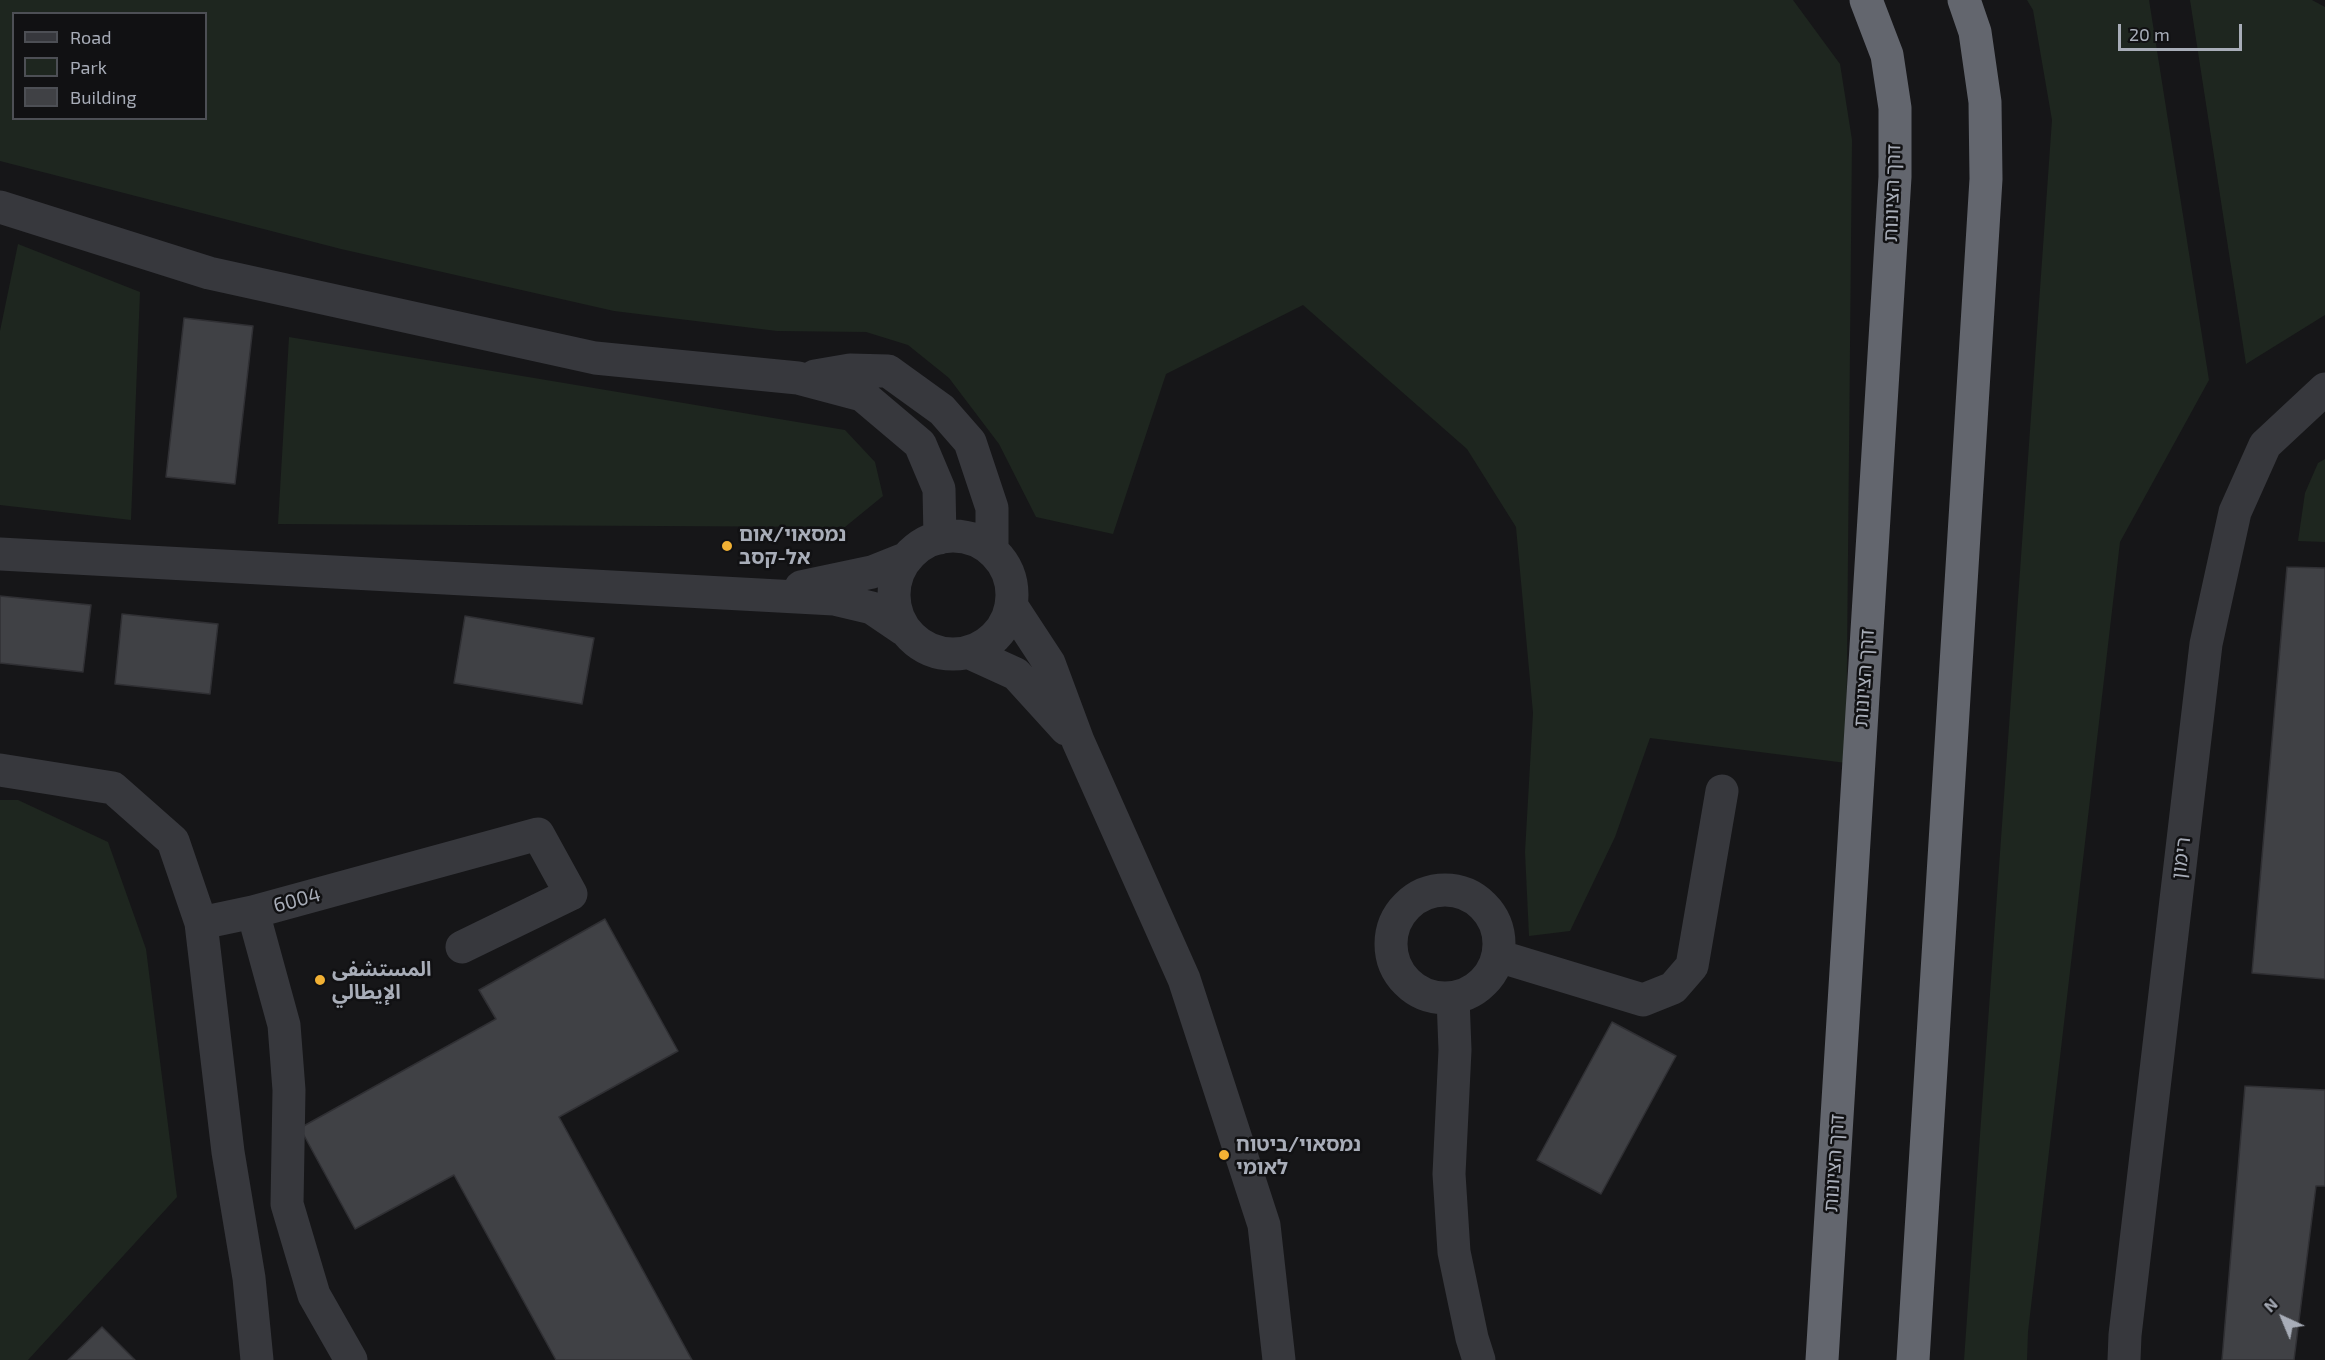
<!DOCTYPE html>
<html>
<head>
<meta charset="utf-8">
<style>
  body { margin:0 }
  #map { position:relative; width:2325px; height:1360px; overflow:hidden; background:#161618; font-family:"Exo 2",sans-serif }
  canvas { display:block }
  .legend { position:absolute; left:12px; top:12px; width:195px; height:108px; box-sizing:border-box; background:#111113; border:2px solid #4d4f55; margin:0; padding:8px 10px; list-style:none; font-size:18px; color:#a8adb8 }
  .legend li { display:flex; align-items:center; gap:12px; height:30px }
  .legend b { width:30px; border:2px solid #4d4f55 }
  .north { position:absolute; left:2253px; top:1288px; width:60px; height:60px; -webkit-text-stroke:4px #111113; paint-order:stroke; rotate:316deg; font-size:16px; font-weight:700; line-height:24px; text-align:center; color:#a8adb8 }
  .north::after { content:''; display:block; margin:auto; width:21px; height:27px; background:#a8adb8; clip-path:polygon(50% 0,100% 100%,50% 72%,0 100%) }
  .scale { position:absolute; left:2118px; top:24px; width:124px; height:27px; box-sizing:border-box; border:3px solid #a8adb8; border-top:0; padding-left:8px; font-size:18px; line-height:21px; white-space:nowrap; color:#a8adb8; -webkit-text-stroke:4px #111113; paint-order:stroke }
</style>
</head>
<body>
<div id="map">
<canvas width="2325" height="1360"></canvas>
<ul class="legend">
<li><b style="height:8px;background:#37383d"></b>Road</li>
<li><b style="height:16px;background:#1e261f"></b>Park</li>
<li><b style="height:16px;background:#404145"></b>Building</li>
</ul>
<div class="north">N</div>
<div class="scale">20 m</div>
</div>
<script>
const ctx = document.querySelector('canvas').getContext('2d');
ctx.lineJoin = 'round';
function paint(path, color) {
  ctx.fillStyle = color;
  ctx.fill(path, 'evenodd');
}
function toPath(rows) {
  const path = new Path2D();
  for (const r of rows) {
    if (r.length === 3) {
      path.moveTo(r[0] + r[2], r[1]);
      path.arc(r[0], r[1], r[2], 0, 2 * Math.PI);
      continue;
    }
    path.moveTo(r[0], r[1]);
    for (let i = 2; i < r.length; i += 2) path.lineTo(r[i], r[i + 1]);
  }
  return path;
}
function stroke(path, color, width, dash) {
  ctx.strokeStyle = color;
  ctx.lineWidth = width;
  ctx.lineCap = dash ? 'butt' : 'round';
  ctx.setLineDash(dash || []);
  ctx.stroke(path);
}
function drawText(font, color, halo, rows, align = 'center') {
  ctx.font = font + ' "Exo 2","Noto Sans Arabic","Noto Sans Hebrew",sans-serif';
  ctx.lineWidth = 5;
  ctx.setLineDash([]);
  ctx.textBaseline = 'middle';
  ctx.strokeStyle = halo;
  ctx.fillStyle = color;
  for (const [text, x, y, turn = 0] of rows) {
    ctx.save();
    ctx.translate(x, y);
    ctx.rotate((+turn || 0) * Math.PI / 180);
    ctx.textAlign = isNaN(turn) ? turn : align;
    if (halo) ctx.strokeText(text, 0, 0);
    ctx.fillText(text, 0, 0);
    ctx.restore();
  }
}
paint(toPath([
  [0,0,1793,0,1840,64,1852,140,1846,763,1650,738,1615,837,1570,931,1529,936,1525,852,1533,713,1516,527,1467,449,1303,305,1166,374,1113,534,1036,517,999,444,949,378,908,345,866,332,777,331,614,311,341,249,0,161],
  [14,14,206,14,206,118,14,118],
  [2027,0,2149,0,2209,380,2120,542,2028,1332,2027,1360,1964,1360,2052,120,2033,10],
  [2190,0,2312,0,2325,7,2325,315,2246,364],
  [18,244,140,292,131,520,0,505,0,331],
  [289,337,845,430,875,462,883,496,845,527,278,524],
  [2325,459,2325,542,2298,541,2305,493,2318,463],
  [0,800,18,800,108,842,146,949,177,1197,28,1360,0,1360]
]), '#1e261f');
const building = toPath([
  [184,318,253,326,235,484,166,477,184,318],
  [2287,567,2325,568,2325,979,2252,973,2287,567],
  [0,596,91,605,83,672,0,663,0,596],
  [122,614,218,624,210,694,115,684,122,614],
  [465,616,594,638,582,704,454,683,465,616],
  [605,919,678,1051,559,1117,692,1360,556,1360,454,1175,355,1229,300,1128,496,1019,479,990,605,919],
  [1612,1022,1676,1056,1601,1194,1537,1160,1612,1022],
  [2245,1086,2325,1090,2325,1186,2316,1186,2294,1360,2222,1360,2245,1086],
  [102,1327,135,1360,68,1360,102,1327]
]);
paint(building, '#404145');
stroke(building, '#303034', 1.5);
stroke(toPath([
  [0,207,209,273,595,358,798,378,862,395,920,444,939,489,940,538],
  [815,376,850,370,888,371,942,410,970,442,992,508,992,550],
  [953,595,59],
  [0,554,834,599,872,608,903,629],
  [801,587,872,572,907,558],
  [1011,605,1049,663,1078,741,1184,979,1264,1225,1279,1360],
  [970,653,1016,674,1066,729],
  [0,770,113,788,173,841,201,923,228,1152,249,1278,257,1360],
  [1445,944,54],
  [201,923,253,912],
  [1498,956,1643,1000,1673,988,1692,966,1722,791],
  [1453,998,1455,1050,1449,1174,1454,1252,1472,1338,1479,1360],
  [351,1360,314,1295,287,1204,289,1090,284,1025,253,912,538,834,571,894,462,947],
  [2124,1360,2125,1335,2206,644,2235,512,2265,445,2325,389]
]), '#37383d', 33);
stroke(toPath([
  [1822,1360,1895,177,1895,108,1887,55,1866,0],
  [1913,1360,1986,179,1985,102,1975,32,1964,0]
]), '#63666e', 33);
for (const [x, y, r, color] of [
  [727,546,6,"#f2b134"],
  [320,980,6,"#f2b134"],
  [1224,1155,6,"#f2b134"]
]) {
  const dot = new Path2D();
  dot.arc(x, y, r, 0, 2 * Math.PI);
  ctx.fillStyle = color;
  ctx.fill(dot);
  stroke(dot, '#111113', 2);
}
drawText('20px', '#a8adb8', '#111113', [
  ["דרך הציונות",1892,193,-88],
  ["דרך הציונות",1864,678,-86],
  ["רימון",2181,858,-83],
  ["6004",297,900,-15],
  ["דרך הציונות",1834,1163,-86]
]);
drawText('bold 20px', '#a8adb8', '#111113', [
  ["נמסאוי/אום",739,534],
  ["אל-קסב",739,557],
  ["المستشفى",332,969],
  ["الإيطالي",332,992],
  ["נמסאוי/ביטוח",1236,1144],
  ["לאומי",1236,1167]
], 'left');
</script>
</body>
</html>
